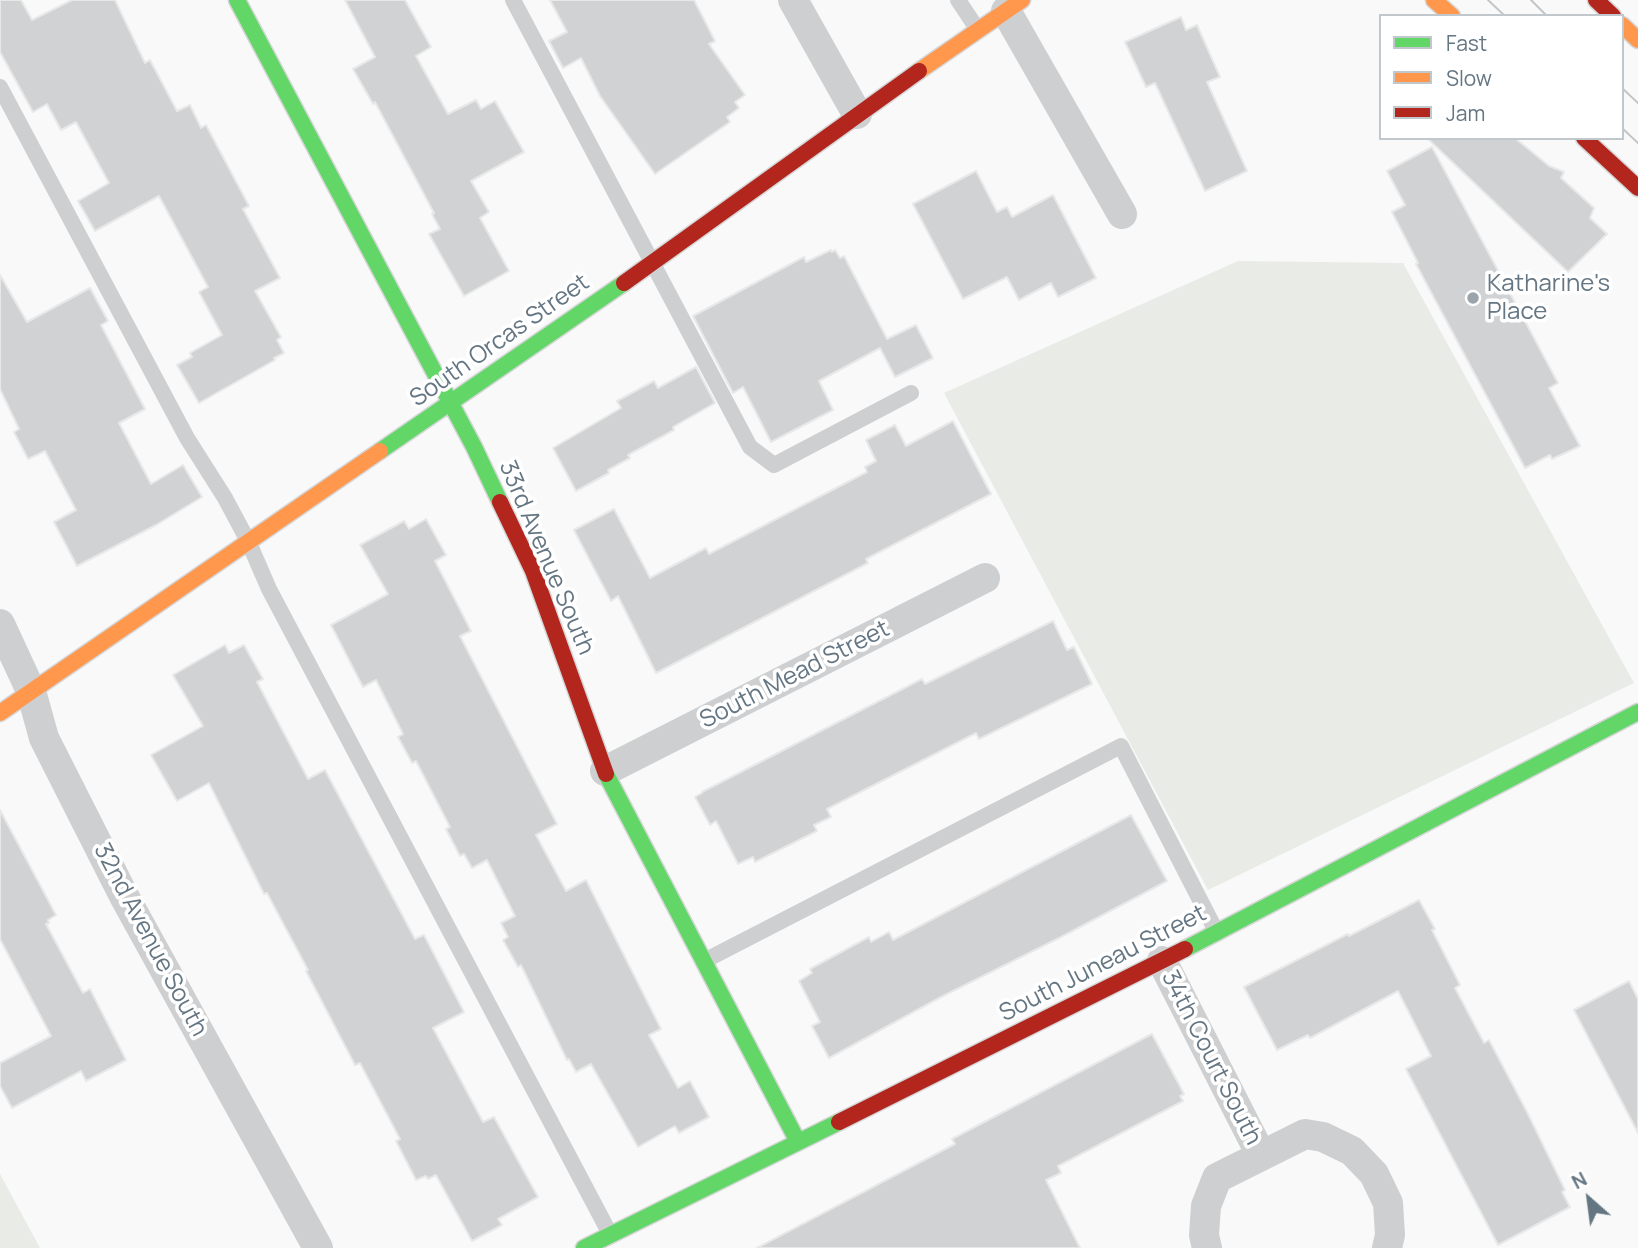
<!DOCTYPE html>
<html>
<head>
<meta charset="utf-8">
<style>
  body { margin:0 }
  #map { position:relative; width:1638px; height:1248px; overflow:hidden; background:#f9f9f9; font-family:Manrope,sans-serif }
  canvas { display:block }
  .legend { position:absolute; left:1379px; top:14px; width:245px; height:126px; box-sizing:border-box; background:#fff; border:2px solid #c1c8cd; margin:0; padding:9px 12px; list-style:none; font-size:21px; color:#657683 }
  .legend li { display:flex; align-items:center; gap:14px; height:35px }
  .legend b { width:35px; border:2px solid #c1c8cd }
  .north { position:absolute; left:1554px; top:1164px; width:70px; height:70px; -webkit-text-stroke:5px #fff; paint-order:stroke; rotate:332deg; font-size:19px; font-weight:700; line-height:28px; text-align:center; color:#657683 }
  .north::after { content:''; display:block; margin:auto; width:24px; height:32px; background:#657683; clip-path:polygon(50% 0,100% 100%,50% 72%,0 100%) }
</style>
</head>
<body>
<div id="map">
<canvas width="1638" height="1248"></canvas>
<ul class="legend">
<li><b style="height:9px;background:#63d668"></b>Fast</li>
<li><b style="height:9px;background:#ff974d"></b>Slow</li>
<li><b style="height:9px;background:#b3261e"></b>Jam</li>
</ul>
<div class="north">N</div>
</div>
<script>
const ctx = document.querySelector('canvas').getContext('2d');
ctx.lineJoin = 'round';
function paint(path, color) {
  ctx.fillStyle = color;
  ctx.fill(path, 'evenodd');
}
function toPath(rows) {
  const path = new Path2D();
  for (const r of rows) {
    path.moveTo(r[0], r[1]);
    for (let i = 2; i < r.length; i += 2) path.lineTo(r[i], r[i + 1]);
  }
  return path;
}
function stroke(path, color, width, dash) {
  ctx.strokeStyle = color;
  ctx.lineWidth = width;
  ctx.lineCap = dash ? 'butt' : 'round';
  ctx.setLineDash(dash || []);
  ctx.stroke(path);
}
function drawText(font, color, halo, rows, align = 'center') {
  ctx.font = font + ' Manrope,sans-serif';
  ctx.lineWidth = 7;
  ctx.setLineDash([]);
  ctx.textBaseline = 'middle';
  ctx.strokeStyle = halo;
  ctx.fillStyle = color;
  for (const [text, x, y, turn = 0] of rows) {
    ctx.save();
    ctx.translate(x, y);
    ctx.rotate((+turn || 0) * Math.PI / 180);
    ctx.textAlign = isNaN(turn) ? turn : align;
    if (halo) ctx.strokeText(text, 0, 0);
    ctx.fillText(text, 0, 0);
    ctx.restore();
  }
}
paint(toPath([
  [1238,261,1403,263,1634,683,1208,890,944,393],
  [0,1174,40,1248,0,1248]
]), '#e8ebe6');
const building = toPath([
  [0,0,21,0,32,20,72,0,115,0,145,63,150,60,177,111,190,105,201,128,206,125,249,206,243,209,280,278,255,291,281,337,277,340,284,353,274,358,275,360,199,403,177,365,192,357,190,353,222,335,199,292,208,287,159,196,95,231,78,201,109,183,76,122,61,130,47,104,33,112,0,52,0,0],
  [345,0,405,0,431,47,416,56,448,114,476,100,481,109,495,101,524,152,471,181,489,212,480,218,509,271,464,296,429,234,440,229,432,214,434,213,375,102,373,104,353,69,375,57,345,0],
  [550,0,694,0,715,41,709,44,745,95,735,102,739,108,727,117,730,122,655,174,600,96,581,58,563,68,549,41,567,32,550,0],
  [1181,17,1186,30,1197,25,1220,77,1207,82,1247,171,1205,191,1155,83,1146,87,1125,42,1181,17],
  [1427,138,1515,138,1549,166,1564,172,1561,178,1594,208,1590,218,1607,234,1568,272,1427,138],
  [1432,147,1558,383,1549,388,1580,446,1552,459,1550,455,1525,468,1416,264,1418,263,1392,212,1405,205,1387,171,1432,147],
  [976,171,997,212,1007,207,1012,217,1053,195,1096,278,1058,297,1051,283,1019,300,1007,277,963,299,913,204,976,171],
  [831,250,832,252,835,250,840,258,844,256,887,339,916,325,933,358,895,377,880,348,819,381,833,410,771,442,743,387,733,393,693,316,804,257,806,262,831,250],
  [0,275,27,322,90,288,108,321,101,325,145,409,119,423,151,484,183,465,202,497,156,525,77,566,54,522,76,510,45,451,28,459,14,432,19,429,0,389,0,275],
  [696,367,715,403,673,427,674,430,628,455,630,458,608,470,609,473,576,491,553,448,621,408,617,401,654,381,658,388,696,367],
  [953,421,991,494,866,559,868,563,656,673,618,596,611,601,574,530,614,509,650,578,706,548,709,554,867,472,865,467,876,461,866,440,895,425,906,446,953,421],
  [426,519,446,555,435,561,471,631,460,636,557,824,536,835,566,891,586,880,661,1029,649,1035,678,1088,690,1081,709,1117,679,1133,675,1126,638,1147,591,1064,576,1072,569,1059,567,1060,521,965,518,967,503,940,508,937,501,923,515,916,487,860,472,868,464,854,460,856,446,829,450,827,416,761,412,763,398,737,403,734,376,680,363,687,331,625,388,594,360,545,404,521,409,529,426,519],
  [1053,621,1067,650,1074,647,1092,684,979,739,976,733,827,809,831,817,814,825,817,831,755,862,753,857,738,864,716,821,710,825,695,797,702,793,702,792,922,679,925,684,1053,621],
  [225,645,229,653,244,645,263,679,257,682,308,779,325,770,415,939,424,935,464,1012,433,1028,483,1122,494,1117,538,1197,498,1219,502,1225,472,1241,436,1175,428,1179,426,1176,416,1180,396,1141,400,1139,360,1063,355,1065,306,971,308,970,267,893,264,894,209,783,177,801,151,755,203,726,173,675,225,645],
  [0,810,56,915,48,920,49,923,46,924,83,993,90,989,126,1060,86,1081,81,1071,12,1108,0,1086,0,1063,51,1036,0,939,0,810],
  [1131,815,1167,881,1061,937,941,997,829,1058,812,1026,820,1022,799,981,812,973,810,969,869,937,871,942,889,932,893,940,1131,815],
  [1419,900,1435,929,1432,930,1460,985,1455,988,1484,1043,1489,1040,1527,1112,1565,1190,1562,1192,1570,1207,1498,1245,1406,1069,1431,1056,1398,991,1310,1038,1308,1035,1277,1050,1244,987,1348,934,1349,936,1419,900],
  [1629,981,1638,999,1638,1133,1574,1010,1629,981],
  [1152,1034,1184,1094,1180,1096,1183,1101,1058,1166,1061,1173,1046,1180,1080,1248,757,1248,955,1144,952,1139,1152,1034]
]);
paint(building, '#d0d2d3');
stroke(building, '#e8e8e8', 2);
const fast = toPath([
  [237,0,474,447,500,502],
  [380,451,624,283],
  [606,774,797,1140],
  [1185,949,1638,712],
  [584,1248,839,1122]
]);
const slow = toPath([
  [1434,0,1452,16],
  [1622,25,1638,40],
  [919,71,1022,0],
  [0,713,380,451]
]);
const jam = toPath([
  [1596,0,1613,16],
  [1584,138,1638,188],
  [624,283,919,71],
  [500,502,533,571,606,774],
  [839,1122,1185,949]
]);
stroke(fast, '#d5d6d7', 19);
stroke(slow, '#d5d6d7', 19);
stroke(jam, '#d5d6d7', 19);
stroke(toPath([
  [513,0,750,447,774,465,911,393],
  [958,0,978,30],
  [0,87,187,438,225,498,249,543,269,589,610,1234],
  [704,961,1121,746,1217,933]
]), '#cecfd0', 16);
stroke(toPath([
  [793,0,857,114],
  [1006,11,1122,214],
  [0,624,31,691,44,738,124,896,318,1248],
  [605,771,985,578],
  [1162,961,1261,1155],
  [1207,1248,1204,1235,1206,1206,1217,1178,1305,1134,1323,1137,1352,1151,1374,1174,1388,1203,1390,1235,1387,1248]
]), '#cecfd0', 30);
stroke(fast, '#63d668', 16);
stroke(slow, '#ff974d', 16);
stroke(jam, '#b3261e', 16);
stroke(toPath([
  [1488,0,1505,16],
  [1531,0,1547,16],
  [1622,88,1638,103],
  [1622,128,1638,143]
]), '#c3c5c6', 2);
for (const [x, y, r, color] of [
  [1473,298,7,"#99a4ac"]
]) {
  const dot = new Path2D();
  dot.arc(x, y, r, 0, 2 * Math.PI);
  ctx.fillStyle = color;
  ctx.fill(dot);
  stroke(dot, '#fff', 2.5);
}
drawText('24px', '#657683', '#fff', [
  ["Katharine's",1487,284],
  ["Place",1487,312]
], 'left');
drawText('24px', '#657683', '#fff', [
  ["South Orcas Street",500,341,-35],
  ["33rd Avenue South",546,558,67],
  ["South Mead Street",795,675,-27],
  ["32nd Avenue South",150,940,62],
  ["South Juneau Street",1103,964,-27],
  ["34th Court South",1211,1058,63]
]);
</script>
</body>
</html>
